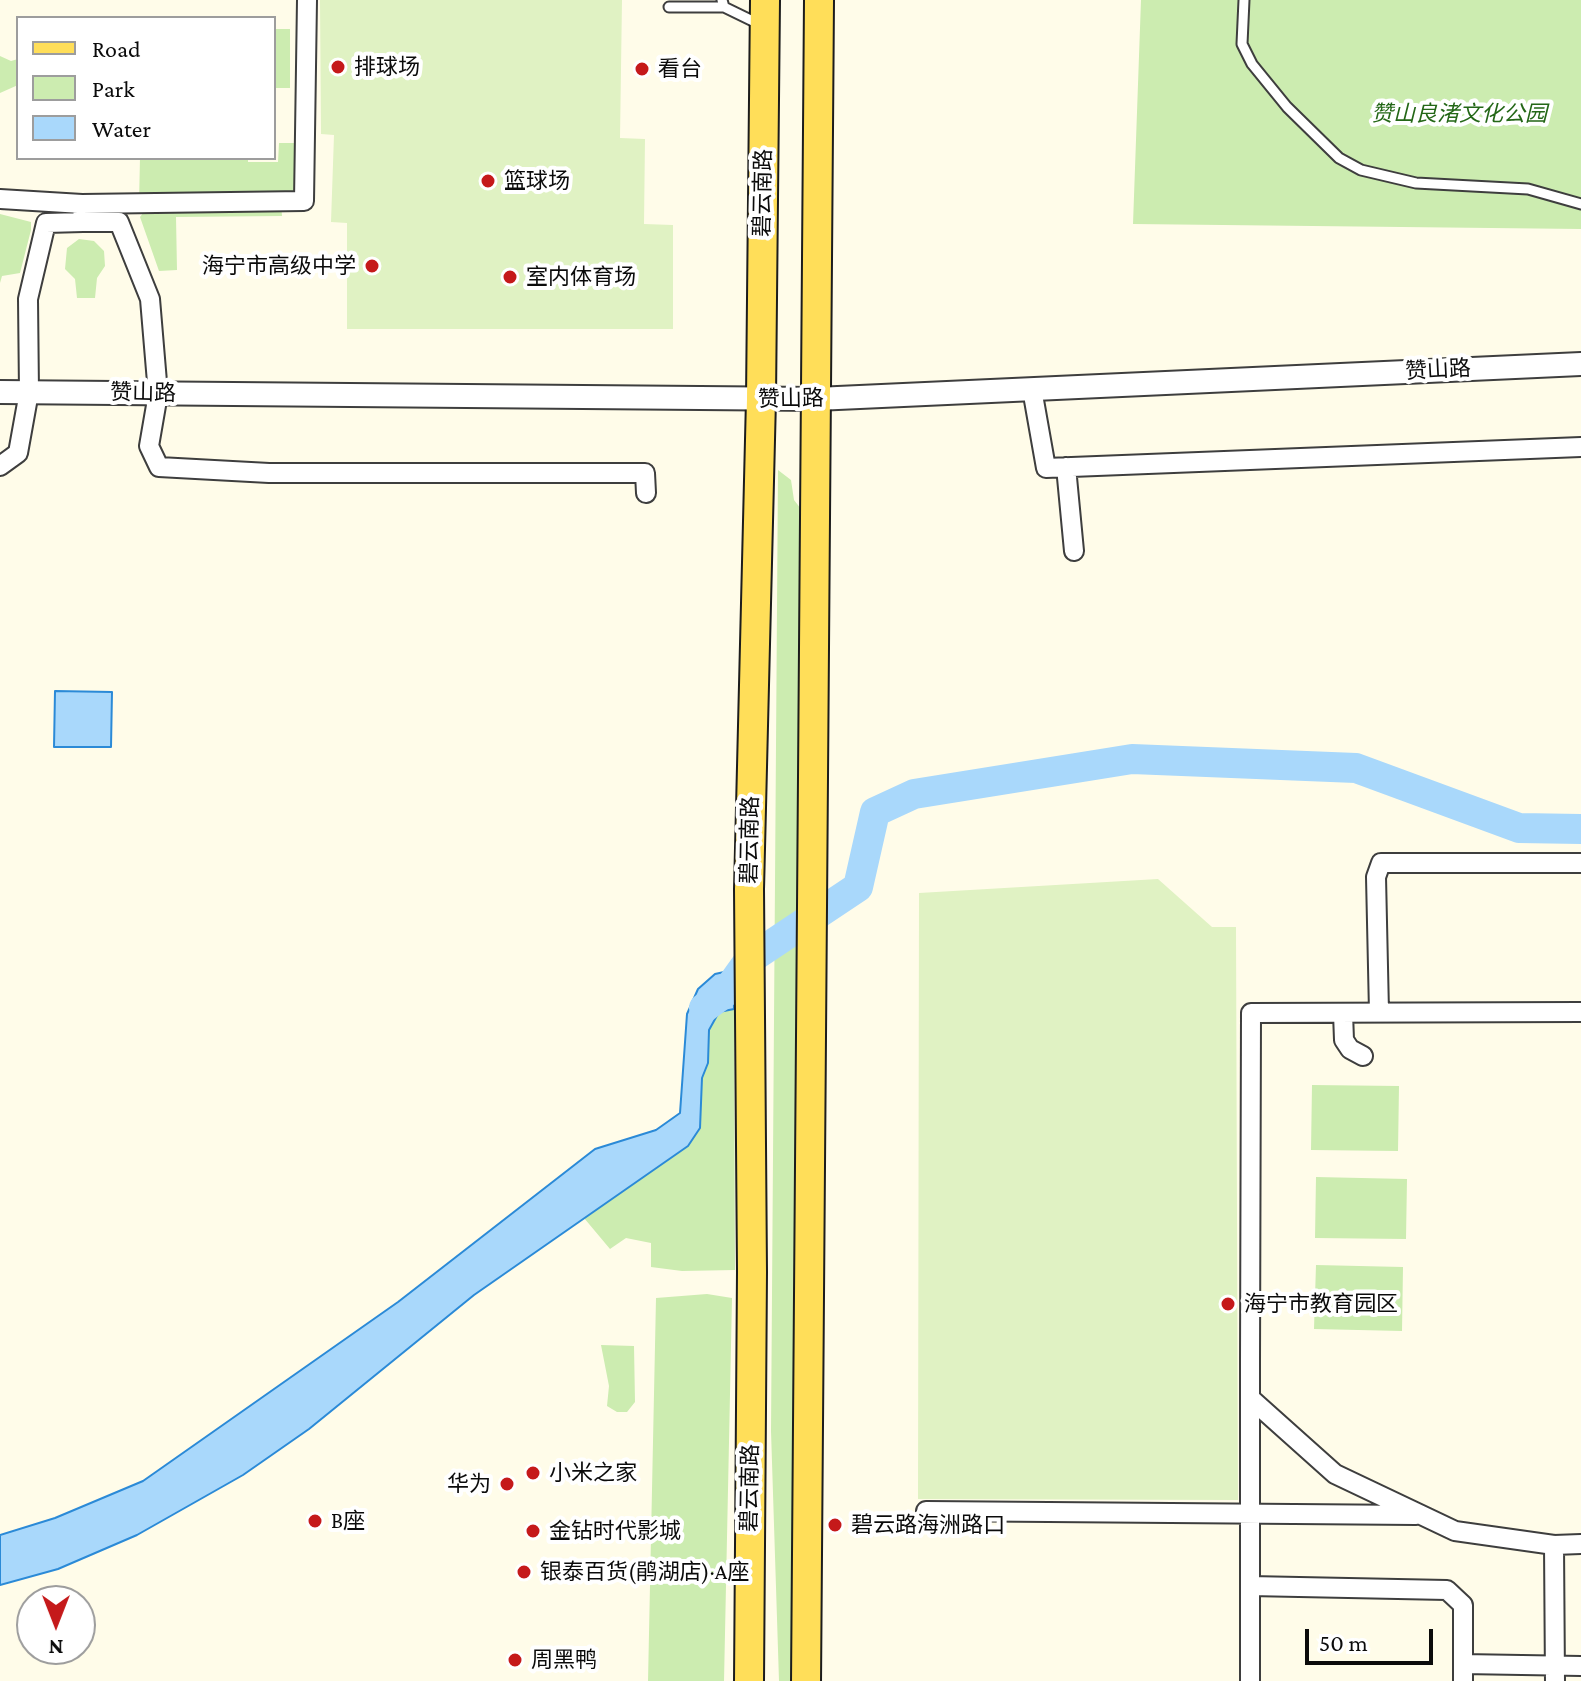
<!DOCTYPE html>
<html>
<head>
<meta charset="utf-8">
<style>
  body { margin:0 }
  #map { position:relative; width:1581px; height:1681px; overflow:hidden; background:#fffce9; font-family:"Crimson Pro",serif }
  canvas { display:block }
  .legend { position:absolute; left:16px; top:16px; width:260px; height:144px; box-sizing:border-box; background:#fff; border:2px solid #9d9d9d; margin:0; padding:10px 14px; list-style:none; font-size:24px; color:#0b0b0b }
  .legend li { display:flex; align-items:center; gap:16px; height:40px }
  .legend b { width:40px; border:2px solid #9d9d9d }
  .north { position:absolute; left:16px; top:1585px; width:80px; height:80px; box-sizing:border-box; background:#fff; border:2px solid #9d9d9d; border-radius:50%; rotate:180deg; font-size:22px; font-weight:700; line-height:32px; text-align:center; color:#0b0b0b }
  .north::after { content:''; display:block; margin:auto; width:28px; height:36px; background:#c5191a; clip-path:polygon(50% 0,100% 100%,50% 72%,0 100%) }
  .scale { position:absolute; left:1305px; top:1629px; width:128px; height:36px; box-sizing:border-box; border:4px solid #0b0b0b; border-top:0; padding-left:10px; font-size:24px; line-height:28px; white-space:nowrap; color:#0b0b0b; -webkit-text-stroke:6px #fff; paint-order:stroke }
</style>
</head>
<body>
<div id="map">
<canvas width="1581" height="1681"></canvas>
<ul class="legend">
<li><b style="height:10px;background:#ffde59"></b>Road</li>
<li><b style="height:22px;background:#ccecb0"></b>Park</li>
<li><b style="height:22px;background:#a9d8fb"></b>Water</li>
</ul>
<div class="north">N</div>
<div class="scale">50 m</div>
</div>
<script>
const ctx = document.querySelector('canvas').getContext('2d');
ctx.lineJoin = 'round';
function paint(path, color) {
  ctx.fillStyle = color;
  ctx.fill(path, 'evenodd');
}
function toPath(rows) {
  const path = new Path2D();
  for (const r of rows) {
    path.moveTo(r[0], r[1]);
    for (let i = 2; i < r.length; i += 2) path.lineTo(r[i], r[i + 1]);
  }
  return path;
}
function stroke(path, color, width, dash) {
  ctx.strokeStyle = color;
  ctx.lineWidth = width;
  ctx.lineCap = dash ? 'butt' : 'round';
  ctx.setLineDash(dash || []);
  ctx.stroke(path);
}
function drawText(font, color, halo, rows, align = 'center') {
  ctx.font = font + ' "Crimson Pro","Noto Sans SC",serif';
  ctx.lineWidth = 8;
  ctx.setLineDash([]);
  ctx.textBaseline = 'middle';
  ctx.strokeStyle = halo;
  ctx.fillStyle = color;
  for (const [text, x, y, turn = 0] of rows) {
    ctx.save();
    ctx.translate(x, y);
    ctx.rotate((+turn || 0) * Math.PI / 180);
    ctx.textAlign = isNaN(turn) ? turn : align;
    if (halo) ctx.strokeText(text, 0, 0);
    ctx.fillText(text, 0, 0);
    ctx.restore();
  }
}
paint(toPath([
  [1141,0,1581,0,1581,229,1133,224],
  [274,29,290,29,290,88,274,88],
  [0,56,11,61,18,59,18,85,0,93],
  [279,143,295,143,294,201,281,202,282,216,176,217,177,270,159,271,140,217,150,204,139,204,140,158,248,158,248,162,278,162],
  [0,214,31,222,31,230,20,273,2,276,0,283],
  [79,239,94,241,104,251,105,266,97,278,95,298,77,298,75,279,65,269,67,248],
  [778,470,791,480,794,500,801,509,793,1681,779,1681,771,1431],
  [734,1009,735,1270,682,1271,651,1267,651,1243,626,1238,610,1249,584,1218,688,1146,700,1128,702,1078,708,1063,709,1030,719,1012],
  [1312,1085,1399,1086,1398,1151,1311,1150],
  [1316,1177,1407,1179,1406,1239,1315,1238],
  [1316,1265,1403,1267,1402,1331,1314,1329],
  [707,1294,732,1298,724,1681,648,1681,656,1298],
  [601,1345,634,1346,635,1402,627,1412,617,1412,607,1406,609,1386]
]), '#ccecb0');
paint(toPath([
  [320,0,622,0,620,138,645,139,644,224,673,225,673,329,347,329,347,223,331,222,334,135,321,134],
  [1158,879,1212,927,1236,927,1238,1500,918,1499,919,893]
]), '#e0f2c3');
const water = toPath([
  [55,691,112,692,111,747,54,747,55,691],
  [733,970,734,1009,719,1012,709,1030,708,1063,702,1078,700,1128,688,1146,474,1295,309,1429,243,1475,137,1535,58,1569,0,1585,0,1535,55,1518,143,1481,398,1302,595,1149,656,1130,680,1113,687,1014,698,989,715,974,733,970]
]);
paint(water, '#a9d8fb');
stroke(water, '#2b8ad7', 2);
stroke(toPath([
  [704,1008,727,991,750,959,858,887,875,812,914,794,1132,759,1356,768,1519,828,1581,829]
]), '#a9d8fb', 30);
const service = toPath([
  [722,0,724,7,761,25],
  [1244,0,1242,44,1252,64,1287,107,1339,158,1361,170,1416,183,1528,189,1581,204],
  [669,7,724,7]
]);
const minor = toPath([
  [0,199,82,204,83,222,46,223,28,299,29,392,18,453,0,466],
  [82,204,304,201,307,0],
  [83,222,119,222,150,299,158,394,149,446,159,467,269,473,645,473,646,493],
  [1032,389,1046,468,1581,447],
  [1066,467,1074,551],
  [1379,1012,1376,877,1381,863,1581,863],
  [1581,1012,1251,1013,1250,1359,1250,1398,1335,1474,1455,1531,1554,1545,1581,1544],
  [1343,1013,1344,1040,1350,1049,1363,1056],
  [1250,1398,1250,1681],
  [926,1511,1416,1515],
  [1554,1545,1555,1681],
  [1250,1586,1447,1590,1463,1605,1463,1681],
  [1463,1664,1581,1666]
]);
const tertiary = toPath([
  [0,392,816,399,1581,364]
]);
const primary = toPath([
  [749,1681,752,1272,749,889,761,399,765,0],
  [806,1681,819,0]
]);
stroke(service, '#3e3e3e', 13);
stroke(minor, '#3e3e3e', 22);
stroke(tertiary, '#3e3e3e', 26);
stroke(primary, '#1c1c1c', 32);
stroke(service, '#fff', 9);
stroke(minor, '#fff', 18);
stroke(tertiary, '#fff', 22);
stroke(primary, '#ffde59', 28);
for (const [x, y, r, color] of [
  [338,67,8,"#c5191a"],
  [642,69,8,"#c5191a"],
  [488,181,8,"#c5191a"],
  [372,266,8,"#c5191a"],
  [510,277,8,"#c5191a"],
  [1228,1304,8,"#c5191a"],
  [533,1473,8,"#c5191a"],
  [507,1484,8,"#c5191a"],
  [315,1521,8,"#c5191a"],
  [835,1525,8,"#c5191a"],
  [533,1531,8,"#c5191a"],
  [524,1572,8,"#c5191a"],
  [515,1660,8,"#c5191a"]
]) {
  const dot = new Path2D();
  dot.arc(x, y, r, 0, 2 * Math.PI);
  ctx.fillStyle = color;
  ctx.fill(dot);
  stroke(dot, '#fff', 3);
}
drawText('22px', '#0b0b0b', '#fff', [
  ["排球场",354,67],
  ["看台",658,69],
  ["篮球场",504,181],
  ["海宁市高级中学",356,266,"right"],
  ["室内体育场",526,277],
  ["海宁市教育园区",1244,1304],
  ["小米之家",549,1473],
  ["华为",491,1484,"right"],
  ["B座",331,1521],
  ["碧云路海洲路口",851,1525],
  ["金钻时代影城",549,1531],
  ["银泰百货(鹃湖店)·A座",540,1572],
  ["周黑鸭",531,1660]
], 'left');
drawText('italic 22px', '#246717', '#fff', [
  ["赞山良渚文化公园",1459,114]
]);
drawText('22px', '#0b0b0b', '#fff', [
  ["碧云南路",763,193,-89],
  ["赞山路",1438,370,-3],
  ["赞山路",143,393,1],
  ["赞山路",791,399,-1],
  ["碧云南路",750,840,-89],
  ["碧云南路",750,1488,-89]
]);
</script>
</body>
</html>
